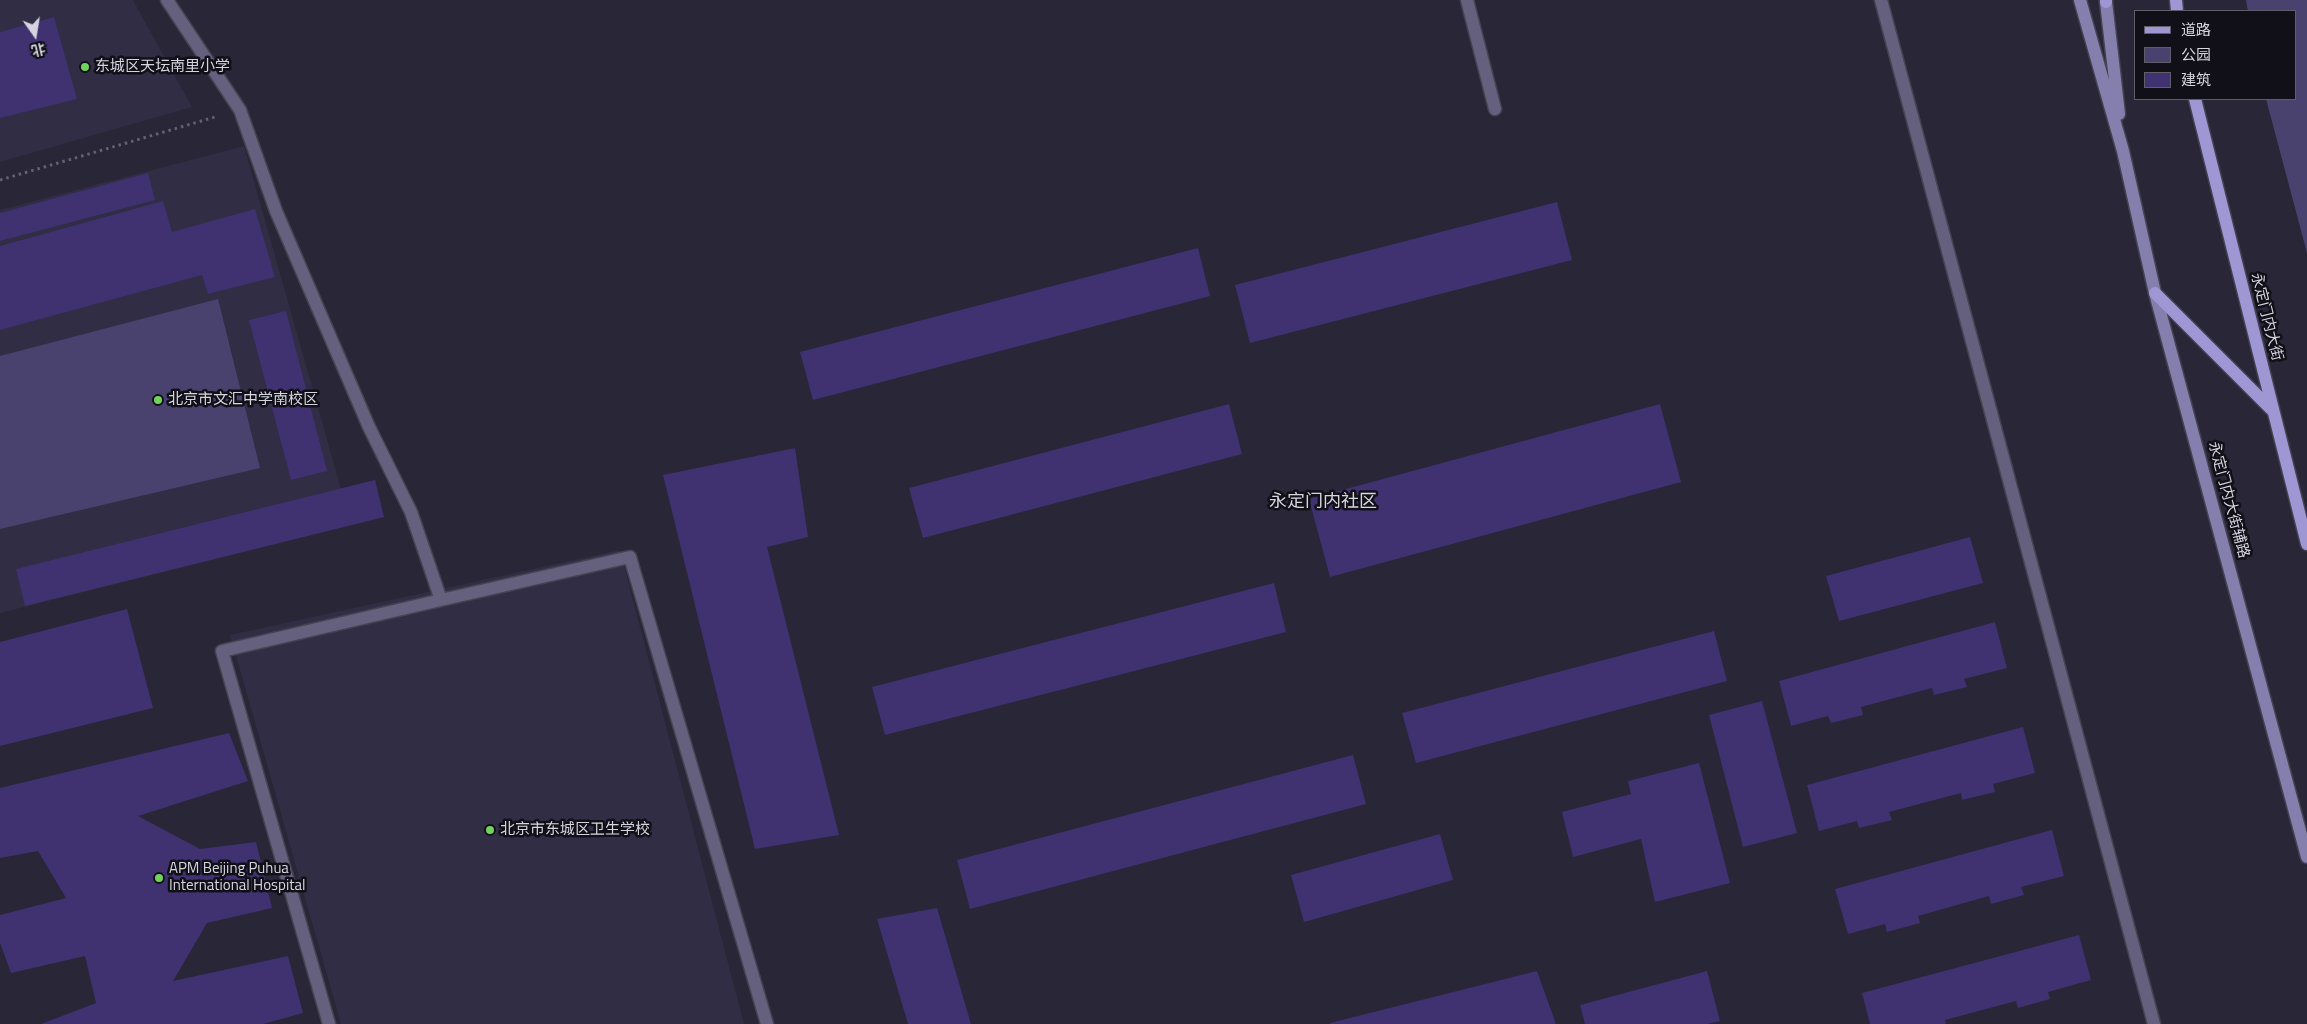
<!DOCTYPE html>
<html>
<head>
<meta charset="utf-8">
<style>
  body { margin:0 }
  #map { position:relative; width:2307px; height:1024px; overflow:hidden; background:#292637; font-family:"Titillium Web","Noto Sans SC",sans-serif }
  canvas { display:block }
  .legend { position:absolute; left:2134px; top:10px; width:162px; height:90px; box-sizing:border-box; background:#111018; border:1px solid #5f5e68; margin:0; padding:6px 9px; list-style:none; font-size:15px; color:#d5d4df }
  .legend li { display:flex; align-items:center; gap:10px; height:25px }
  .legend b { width:25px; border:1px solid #5f5e68 }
  .north { position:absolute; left:10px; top:10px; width:50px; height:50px; -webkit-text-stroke:4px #111018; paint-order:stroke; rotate:167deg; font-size:14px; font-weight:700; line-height:20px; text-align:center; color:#d5d4df }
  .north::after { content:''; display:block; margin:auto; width:18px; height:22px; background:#d5d4df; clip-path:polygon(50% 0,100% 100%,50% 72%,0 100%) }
</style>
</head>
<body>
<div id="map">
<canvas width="2307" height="1024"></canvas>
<ul class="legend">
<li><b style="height:6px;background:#9f96d4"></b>道路</li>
<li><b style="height:14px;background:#49426e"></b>公园</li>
<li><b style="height:14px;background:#403171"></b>建筑</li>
</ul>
<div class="north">北</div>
</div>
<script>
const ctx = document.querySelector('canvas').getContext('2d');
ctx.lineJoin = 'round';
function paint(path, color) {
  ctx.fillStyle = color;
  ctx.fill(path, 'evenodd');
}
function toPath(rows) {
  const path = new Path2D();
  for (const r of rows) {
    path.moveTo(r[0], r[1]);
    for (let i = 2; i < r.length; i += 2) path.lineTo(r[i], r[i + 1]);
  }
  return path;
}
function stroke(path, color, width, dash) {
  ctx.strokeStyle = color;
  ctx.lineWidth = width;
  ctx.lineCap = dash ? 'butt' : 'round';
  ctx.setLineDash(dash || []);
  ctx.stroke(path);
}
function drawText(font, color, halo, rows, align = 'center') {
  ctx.font = font + ' "Titillium Web","Noto Sans SC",sans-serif';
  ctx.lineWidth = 5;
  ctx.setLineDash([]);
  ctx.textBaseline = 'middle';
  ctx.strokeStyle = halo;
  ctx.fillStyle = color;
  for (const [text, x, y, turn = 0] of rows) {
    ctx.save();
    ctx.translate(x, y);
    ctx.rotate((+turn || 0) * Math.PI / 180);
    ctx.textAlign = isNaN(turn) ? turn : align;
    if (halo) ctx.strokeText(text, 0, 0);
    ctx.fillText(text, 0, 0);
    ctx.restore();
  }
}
paint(toPath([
  [0,0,133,0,192,107,0,162],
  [244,146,341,489,375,480,384,517,0,613,0,210],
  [620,550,744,1024,341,1024,230,635]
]), '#302d44');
paint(toPath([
  [2246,0,2307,0,2307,253,2266,99,2296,99,2296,11,2248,11],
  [218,299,260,468,0,529,0,356]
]), '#49426e');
paint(toPath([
  [54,17,77,99,0,118,0,32],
  [148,173,155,200,0,241,0,213],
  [163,201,172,232,255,209,275,277,208,294,202,275,0,330,0,246],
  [1557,202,1572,260,1250,343,1235,285],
  [1198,248,1210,296,813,400,800,352],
  [286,311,327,471,291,480,249,320],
  [1229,404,1242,454,923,538,909,488],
  [1660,404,1681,482,1330,577,1309,499],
  [795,448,808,537,767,547,839,835,755,849,663,475],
  [375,480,384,517,25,606,16,569],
  [1970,537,1983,583,1839,621,1826,576],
  [1274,583,1286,632,885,735,872,687],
  [127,609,153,708,0,746,0,642],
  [1995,622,2007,668,1964,679,1967,687,1934,695,1932,688,1861,707,1863,715,1831,723,1828,716,1791,726,1779,681],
  [1714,631,1727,681,1416,763,1402,713],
  [1762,701,1797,833,1743,847,1709,715],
  [2023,727,2035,773,1993,784,1995,792,1962,800,1961,793,1889,812,1892,820,1859,828,1857,821,1819,831,1807,785],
  [229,733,248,781,138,816,200,849,256,842,272,908,207,923,173,981,288,956,303,1013,263,1024,41,1024,96,1003,85,956,11,973,0,943,0,915,66,898,38,851,0,858,0,788],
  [1353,755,1366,804,970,909,957,860],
  [1699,763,1730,883,1655,902,1641,839,1573,857,1562,812,1631,794,1628,781],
  [2052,830,2064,876,2021,887,2024,895,1991,904,1989,896,1918,916,1920,923,1887,932,1885,924,1848,934,1835,889],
  [1440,834,1453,880,1304,922,1291,875],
  [937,908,971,1024,908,1024,877,919],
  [2079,935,2091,980,2048,992,2050,999,2018,1008,2016,1001,1945,1020,1946,1024,1870,1024,1862,993],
  [1537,971,1556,1024,1330,1024,1330,1023],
  [1707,971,1720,1021,1707,1024,1585,1024,1580,1005]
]), '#403171');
const lane = toPath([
  [167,0,240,110,276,211,369,427,411,512,441,600,222,651,329,1024],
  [441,600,630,557,767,1024]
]);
const street = toPath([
  [1467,0,1495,109],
  [1881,0,2154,1024]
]);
const secondary = toPath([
  [2080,0,2123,151,2155,293,2307,857],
  [2106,2,2119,114]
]);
const primary = toPath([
  [2176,0,2177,11],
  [2106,2,2106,0],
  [2195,99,2307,544],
  [2155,293,2273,411]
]);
stroke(lane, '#454252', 15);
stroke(street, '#454252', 15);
stroke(secondary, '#454252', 15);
stroke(primary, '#454252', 15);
stroke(toPath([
  [0,180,215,117]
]), '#646271', 3, [2.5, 4]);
stroke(lane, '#64607e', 12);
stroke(street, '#64607e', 12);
stroke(secondary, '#857fae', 12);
stroke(primary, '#9f96d4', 12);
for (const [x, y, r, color] of [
  [85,67,5,"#70d35e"],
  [158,400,5,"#70d35e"],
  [490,830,5,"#70d35e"],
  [159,878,5,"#70d35e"]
]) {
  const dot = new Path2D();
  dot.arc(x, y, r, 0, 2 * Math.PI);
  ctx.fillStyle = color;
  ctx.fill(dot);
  stroke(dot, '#111018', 2);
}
drawText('15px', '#d5d4df', '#111018', [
  ["东城区天坛南里小学",95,67],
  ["北京市文汇中学南校区",168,400],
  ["北京市东城区卫生学校",500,830],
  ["APM Beijing Puhua",169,869],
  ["International Hospital",169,886]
], 'left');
drawText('15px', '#d5d4df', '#111018', [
  ["永定门内大街",2266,317,76],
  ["永定门内大街辅路",2228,500,75]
]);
drawText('18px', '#d5d4df', '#111018', [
  ["永定门内社区",1323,503]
]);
</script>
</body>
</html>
